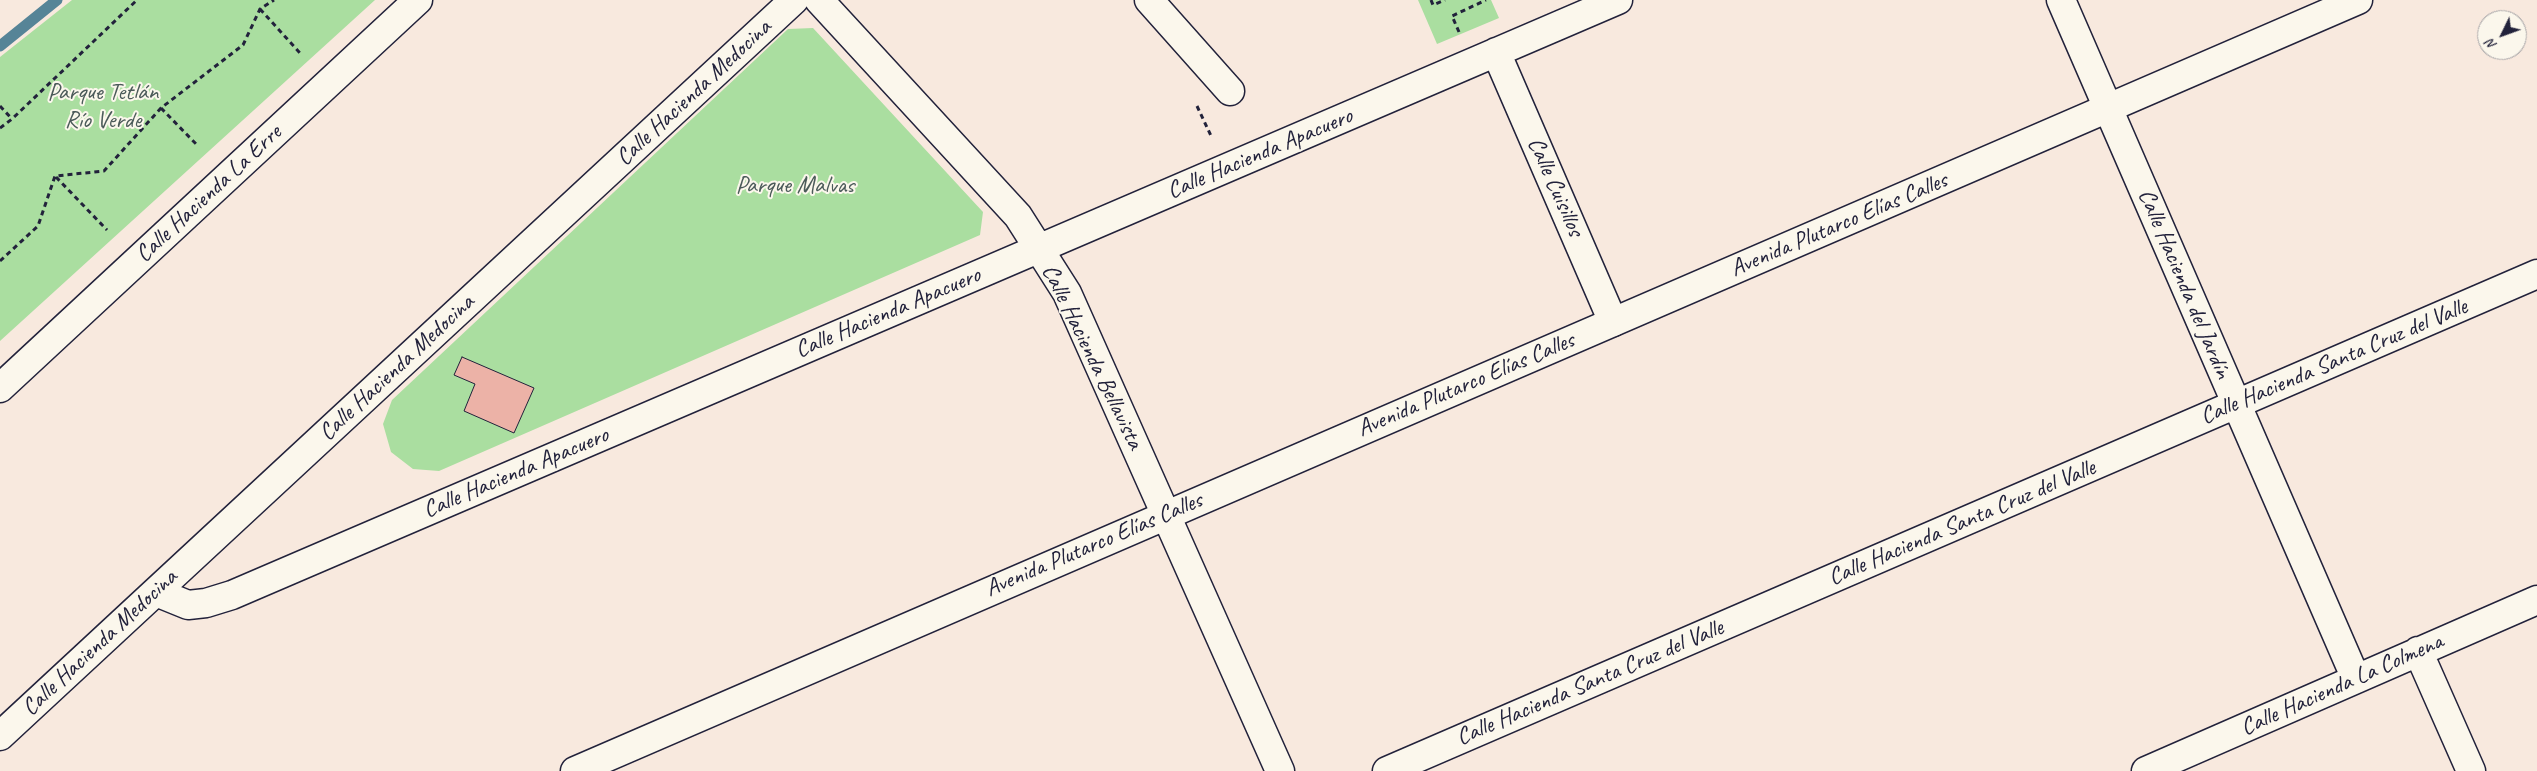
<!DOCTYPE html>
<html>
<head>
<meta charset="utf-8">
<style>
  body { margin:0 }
  #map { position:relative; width:2537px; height:771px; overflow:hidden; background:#f8e9de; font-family:Caveat,sans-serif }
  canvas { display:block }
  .north { position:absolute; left:2477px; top:10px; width:50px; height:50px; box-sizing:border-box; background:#fbf7ec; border:1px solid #a4a2a5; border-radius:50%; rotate:228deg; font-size:14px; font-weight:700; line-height:20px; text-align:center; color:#22223b }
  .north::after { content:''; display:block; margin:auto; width:18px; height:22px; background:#22223b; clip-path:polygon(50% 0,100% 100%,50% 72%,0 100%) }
</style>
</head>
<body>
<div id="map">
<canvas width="2537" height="771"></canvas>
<div class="north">N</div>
</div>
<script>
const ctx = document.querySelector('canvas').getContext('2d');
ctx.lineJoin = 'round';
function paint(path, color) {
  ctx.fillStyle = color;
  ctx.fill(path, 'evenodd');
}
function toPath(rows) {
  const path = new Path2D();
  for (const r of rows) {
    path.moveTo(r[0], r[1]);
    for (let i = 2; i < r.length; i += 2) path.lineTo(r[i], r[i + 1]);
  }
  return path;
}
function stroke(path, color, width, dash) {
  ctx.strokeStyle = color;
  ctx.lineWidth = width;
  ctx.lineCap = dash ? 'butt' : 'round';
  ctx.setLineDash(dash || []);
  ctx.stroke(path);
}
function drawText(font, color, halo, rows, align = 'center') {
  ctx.font = font + ' Caveat,sans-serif';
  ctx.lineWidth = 4;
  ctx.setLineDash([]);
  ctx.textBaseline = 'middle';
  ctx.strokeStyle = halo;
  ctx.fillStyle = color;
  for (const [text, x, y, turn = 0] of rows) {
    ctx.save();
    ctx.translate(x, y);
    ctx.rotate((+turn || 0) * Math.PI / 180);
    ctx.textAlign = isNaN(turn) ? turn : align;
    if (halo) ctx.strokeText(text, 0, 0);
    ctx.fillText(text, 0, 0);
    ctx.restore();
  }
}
paint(toPath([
  [72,0,375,0,0,341,0,57],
  [1418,0,1491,0,1499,18,1437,44],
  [813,28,983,212,980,235,439,471,413,469,391,452,383,424,392,400,788,29]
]), '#aadea0');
stroke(toPath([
  [0,46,57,0]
]), '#568497', 11);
const building = toPath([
  [462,357,534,388,514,433,464,411,475,384,454,375,462,357]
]);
paint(building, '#ecb2a7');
stroke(building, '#22223b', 1);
const street = toPath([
  [819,0,1018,216,1067,293,1280,771],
  [1149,0,1230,91],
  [2061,0,2356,679],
  [1496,52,1613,322],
  [0,388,418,0],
  [156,592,188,605,206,603,232,595,1618,0],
  [2418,651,2471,771],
  [0,736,794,0],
  [1387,771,2537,274],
  [2146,771,2537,600]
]);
const secondary = toPath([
  [575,771,2358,0]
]);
stroke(street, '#22223b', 31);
stroke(secondary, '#22223b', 31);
stroke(toPath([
  [1431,0,1433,5,1445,0],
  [260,9,300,53],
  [1459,32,1452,16,1486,0],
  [0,106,12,119],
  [1197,106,1212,138],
  [161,108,198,146],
  [0,128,12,119,137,0],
  [56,177,107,230],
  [0,261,38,226,55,176,104,171,161,108,243,45,260,9,274,0]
]), '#22223b', 3, [5, 4]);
stroke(street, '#fbf7ec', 28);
stroke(secondary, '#fbf7ec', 28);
drawText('24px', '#4b5a59', '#fbf7ec', [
  ["Parque Tetlán",103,93],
  ["Río Verde",103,121],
  ["Parque Malvas",795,186]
]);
drawText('24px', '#22223b', '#fbf7ec', [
  ["Calle Hacienda Medocina",694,93,-43],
  ["Calle Hacienda Apacuero",1260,154,-23],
  ["Calle Cuisillos",1555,187,66],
  ["Calle Hacienda La Erre",209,194,-43],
  ["Avenida Plutarco Elías Calles",1839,225,-23],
  ["Calle Hacienda del Jardín",2184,284,67],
  ["Calle Hacienda Apacuero",888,313,-23],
  ["Calle Hacienda Bellavista",1092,357,64],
  ["Calle Hacienda Santa Cruz del Valle",2334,362,-23],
  ["Calle Hacienda Medocina",397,368,-43],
  ["Avenida Plutarco Elías Calles",1466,385,-23],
  ["Calle Hacienda Apacuero",516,473,-23],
  ["Calle Hacienda Santa Cruz del Valle",1962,523,-23],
  ["Avenida Plutarco Elías Calles",1094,545,-23],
  ["Calle Hacienda Medocina",100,643,-43],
  ["Calle Hacienda Santa Cruz del Valle",1590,683,-23],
  ["Calle Hacienda La Colmena",2342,685,-24]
]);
</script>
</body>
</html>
